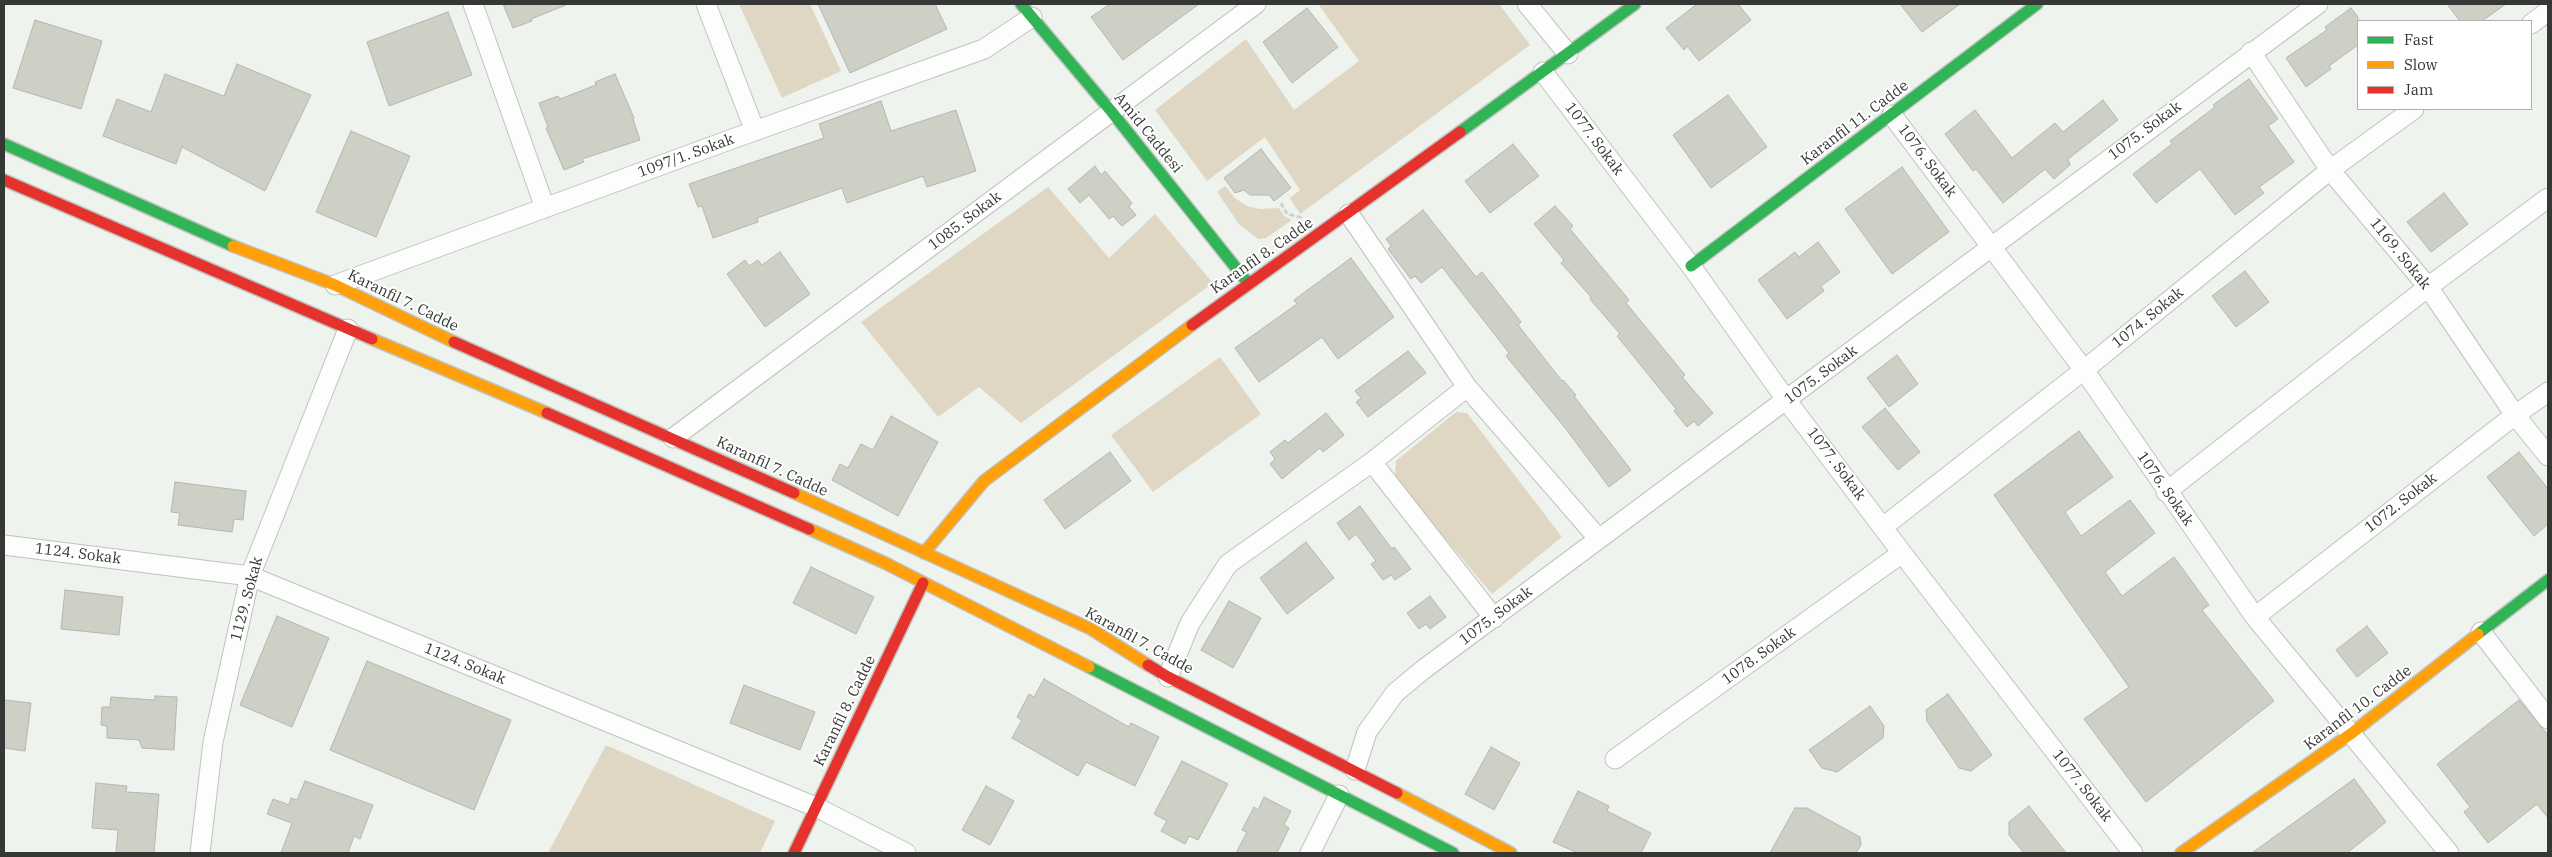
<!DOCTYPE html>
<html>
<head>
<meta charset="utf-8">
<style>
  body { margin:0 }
  #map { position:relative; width:2552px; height:857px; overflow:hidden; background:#eef3ed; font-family:"IBM Plex Serif",serif }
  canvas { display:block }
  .frame { position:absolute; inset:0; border:5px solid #353834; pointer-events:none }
  .legend { position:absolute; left:2357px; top:20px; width:175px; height:90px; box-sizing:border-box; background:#fff; border:1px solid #aeafae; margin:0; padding:6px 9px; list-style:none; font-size:15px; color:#353834 }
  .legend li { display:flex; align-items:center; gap:10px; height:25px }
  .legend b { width:25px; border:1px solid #aeafae }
</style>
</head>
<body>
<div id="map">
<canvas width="2552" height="857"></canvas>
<div class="frame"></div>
<ul class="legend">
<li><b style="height:6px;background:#30b455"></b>Fast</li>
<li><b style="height:6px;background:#ff9f0a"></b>Slow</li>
<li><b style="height:6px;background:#e5322d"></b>Jam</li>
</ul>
</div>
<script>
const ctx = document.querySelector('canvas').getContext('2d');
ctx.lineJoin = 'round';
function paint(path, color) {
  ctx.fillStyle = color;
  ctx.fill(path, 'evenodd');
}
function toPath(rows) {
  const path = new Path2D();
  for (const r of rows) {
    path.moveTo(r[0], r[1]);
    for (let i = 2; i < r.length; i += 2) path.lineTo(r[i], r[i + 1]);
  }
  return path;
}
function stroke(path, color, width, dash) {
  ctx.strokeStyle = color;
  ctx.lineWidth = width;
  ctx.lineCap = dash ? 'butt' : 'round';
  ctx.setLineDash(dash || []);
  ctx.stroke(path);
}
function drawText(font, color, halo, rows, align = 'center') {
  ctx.font = font + ' "IBM Plex Serif",serif';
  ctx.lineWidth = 4;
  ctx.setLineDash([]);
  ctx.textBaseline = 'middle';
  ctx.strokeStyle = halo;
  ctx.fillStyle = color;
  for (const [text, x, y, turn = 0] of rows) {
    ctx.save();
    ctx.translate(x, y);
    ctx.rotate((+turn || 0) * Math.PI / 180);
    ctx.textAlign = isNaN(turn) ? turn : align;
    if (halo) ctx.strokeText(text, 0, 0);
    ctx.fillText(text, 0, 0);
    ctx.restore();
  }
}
paint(toPath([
  [739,4,810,4,841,71,782,98],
  [1318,4,1499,4,1530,45,1300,214,1290,198,1300,190,1265,137,1207,181,1155,110,1246,39,1294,110,1359,61],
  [1225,186,1235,198,1247,206,1260,209,1279,208,1284,216,1292,220,1266,238,1258,239,1239,224,1217,192],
  [1048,187,1109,258,1155,214,1213,283,1021,423,979,387,938,417,861,322],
  [1220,357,1261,414,1153,492,1111,435],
  [1456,412,1467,413,1562,537,1492,594,1395,479,1396,461],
  [606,745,775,821,760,853,548,853]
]), '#e0d6c4');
const building = toPath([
  [503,4,566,4,566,5,531,19,532,21,513,28,503,4],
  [818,4,935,4,947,29,850,73,818,4],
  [1110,4,1199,4,1123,60,1091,17,1110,4],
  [1697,4,1738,4,1751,20,1699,61,1687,46,1684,50,1666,28,1697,4],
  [1900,4,1960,4,1922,32,1900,4],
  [2447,4,2506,4,2482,21,2460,21,2447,4],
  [1307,8,1338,47,1292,83,1263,42,1307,8],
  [2351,8,2358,17,2358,45,2329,66,2331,69,2306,87,2286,58,2327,30,2325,27,2351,8],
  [448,12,472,75,389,106,367,42,448,12],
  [35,20,102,41,81,109,13,88,35,20],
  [237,64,311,95,265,191,182,147,176,164,103,136,117,99,151,112,165,74,224,96,237,64],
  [615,74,634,118,633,119,640,140,582,159,584,162,564,170,546,128,548,127,539,103,558,96,560,99,596,85,595,82,615,74],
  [2249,79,2278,119,2268,126,2294,162,2259,187,2264,193,2235,215,2200,169,2156,203,2133,174,2172,144,2170,141,2215,107,2213,105,2249,79],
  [1728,95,1767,147,1711,188,1673,135,1728,95],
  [2103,100,2118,120,2068,159,2070,165,2054,179,2045,169,2003,203,1976,169,1973,171,1945,134,1975,110,2012,158,2055,123,2063,132,2103,100],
  [881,101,891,131,956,110,976,171,927,187,923,176,847,203,842,188,757,218,758,222,713,238,702,206,698,207,689,184,824,138,819,124,881,101],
  [351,131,410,156,376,237,316,212,351,131],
  [1513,144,1539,176,1490,213,1465,181,1513,144],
  [1261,149,1291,188,1274,201,1269,195,1250,195,1244,190,1235,193,1224,178,1261,149],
  [1095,166,1101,175,1105,171,1132,203,1129,207,1136,215,1122,226,1113,216,1109,219,1089,195,1080,203,1068,189,1095,166],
  [1902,167,1949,232,1892,274,1845,209,1902,167],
  [2444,193,2468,224,2431,252,2407,222,2444,193],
  [1555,206,1573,226,1570,229,1629,300,1626,303,1685,375,1682,377,1713,413,1698,426,1694,421,1687,427,1674,411,1676,409,1617,336,1620,334,1590,299,1591,297,1561,263,1564,260,1534,224,1555,206],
  [1423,210,1476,277,1482,272,1521,322,1518,325,1562,381,1563,380,1576,395,1574,396,1631,470,1609,487,1566,429,1506,356,1509,353,1442,267,1421,283,1415,276,1411,279,1388,249,1391,246,1386,239,1423,210],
  [1818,242,1840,272,1821,286,1824,291,1787,319,1758,280,1795,252,1799,257,1818,242],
  [780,252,810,294,765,327,727,274,745,260,749,266,758,260,762,265,780,252],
  [1351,258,1394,317,1338,359,1322,337,1259,382,1235,348,1297,304,1294,300,1351,258],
  [2245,271,2269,302,2236,327,2212,296,2245,271],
  [1408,351,1426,373,1368,417,1356,402,1361,398,1355,391,1408,351],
  [1897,355,1918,384,1889,407,1867,378,1897,355],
  [1885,408,1920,452,1898,470,1862,427,1885,408],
  [1326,413,1344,435,1323,452,1320,448,1282,479,1270,464,1275,459,1270,452,1285,440,1288,443,1326,413],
  [891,416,938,442,898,516,832,480,840,464,848,468,861,444,873,450,891,416],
  [2079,431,2113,477,2065,512,2081,536,2130,500,2155,533,2105,572,2122,596,2174,557,2209,605,2202,610,2274,701,2146,802,2084,719,2129,687,1994,495,2079,431],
  [1110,452,1131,481,1065,529,1044,500,1110,452],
  [2519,452,2548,489,2548,524,2534,536,2487,477,2519,452],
  [175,482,246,491,243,520,234,519,232,532,178,525,180,513,171,512,175,482],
  [1360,506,1392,549,1394,547,1411,569,1395,580,1391,575,1383,580,1371,564,1376,561,1356,534,1349,540,1337,523,1360,506],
  [1306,542,1334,578,1287,614,1260,578,1306,542],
  [811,567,874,597,856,634,793,603,811,567],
  [65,590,123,597,119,635,61,629,65,590],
  [1430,596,1446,617,1430,629,1426,624,1419,629,1407,613,1430,596],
  [1229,601,1261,618,1233,668,1201,650,1229,601],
  [277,616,329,638,292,727,240,705,277,616],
  [2367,626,2388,653,2357,677,2336,650,2367,626],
  [367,661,511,720,474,810,330,750,367,661],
  [1044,679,1129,727,1131,723,1159,737,1135,786,1086,762,1078,776,1012,738,1022,720,1017,717,1029,694,1034,697,1044,679],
  [744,685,815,712,800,750,730,723,744,685],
  [1948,694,1992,755,1971,771,1959,768,1927,721,1926,710,1948,694],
  [155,696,177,697,174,750,142,748,139,740,107,738,107,726,101,725,102,707,110,707,111,697,155,700,155,696],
  [4,700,31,703,25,751,4,748,4,700],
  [2519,700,2548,735,2548,818,2537,804,2488,843,2464,812,2470,807,2437,764,2519,700],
  [1870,706,1884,726,1883,738,1837,772,1822,768,1809,750,1870,706],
  [1491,747,1520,763,1494,810,1465,794,1491,747],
  [1182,761,1228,784,1198,840,1189,836,1185,844,1161,831,1167,821,1154,814,1182,761],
  [2354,779,2386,822,2347,853,2252,853,2354,779],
  [305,781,373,805,360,839,354,836,348,853,281,853,292,823,267,814,273,799,289,805,291,798,297,800,305,781],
  [96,783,127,786,126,792,159,794,154,853,116,853,118,830,92,828,96,783],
  [986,786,1014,801,990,845,962,830,986,786],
  [1578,791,1609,806,1607,811,1651,833,1641,853,1578,853,1553,842,1578,791],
  [1264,797,1291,811,1284,825,1289,828,1277,853,1236,853,1247,832,1242,830,1254,807,1258,810,1264,797],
  [2029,806,2066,853,2024,853,2009,835,2009,822,2029,806],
  [1795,808,1807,808,1860,837,1861,845,1856,853,1770,853,1795,808]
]);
paint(building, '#cecfc5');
stroke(building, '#b4b6b2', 1);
const street = toPath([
  [473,4,545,208],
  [706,4,755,131],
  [1527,4,1568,54],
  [2531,24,2548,11],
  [2251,52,2330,170,2428,287,2515,415,2548,456],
  [1543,72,1691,266,1787,401,1902,553,2133,853],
  [1892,115,2084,370,2255,617,2449,853],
  [1349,214,1467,387,1598,538],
  [335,285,732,139,984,49,1032,17],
  [673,438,1256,4],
  [1372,462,1494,618],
  [2166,492,2428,287,2548,198],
  [1883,527,2084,370,2330,170,2414,109],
  [4,545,250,576,816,807,906,853],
  [2255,617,2515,415,2548,392],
  [2481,632,2548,719],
  [1168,677,1190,623,1228,564,1372,462,1467,387],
  [1615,759,1902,553],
  [1355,770,1367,732,1395,693,1424,669,2318,4],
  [200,853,213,742,250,576,348,329],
  [1310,853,1339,795]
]);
const fast = toPath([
  [1021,4,1111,111,1248,283],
  [1460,132,1635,4],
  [4,144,233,246],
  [1691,266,2037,4],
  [2478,634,2548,580],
  [1089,667,1453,853]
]);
const slow = toPath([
  [233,246,335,285,454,342],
  [372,339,547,413],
  [794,493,1091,629,1148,665],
  [809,529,885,563,1089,667],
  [924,553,984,481,1192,325],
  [1397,793,1511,853],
  [2181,853,2352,733,2478,634]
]);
const jam = toPath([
  [4,180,372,339],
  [1192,325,1460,132],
  [454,342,794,493],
  [547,413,809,529],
  [1148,665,1168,677,1397,793],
  [794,853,923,583]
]);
stroke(street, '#bfc3be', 21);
stroke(fast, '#bfc3be', 14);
stroke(slow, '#bfc3be', 14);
stroke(jam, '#bfc3be', 14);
stroke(toPath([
  [1281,203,1287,214,1303,218]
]), '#cfd1ce', 3, [5, 2.5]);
stroke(street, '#fcfdfc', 19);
stroke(fast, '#30b455', 11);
stroke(slow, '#ff9f0a', 11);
stroke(jam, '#e5322d', 11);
drawText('15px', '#353834', '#fff', [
  ["Karanfil 11. Cadde",1855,123,-37],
  ["1075. Sokak",2145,131,-37],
  ["Amid Caddesi",1148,133,51],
  ["1077. Sokak",1594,139,53],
  ["1097/1. Sokak",686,156,-20],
  ["1076. Sokak",1927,161,53],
  ["1085. Sokak",965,221,-37],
  ["1169. Sokak",2400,254,51],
  ["Karanfil 8. Cadde",1262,256,-35],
  ["Karanfil 7. Cadde",403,301,26],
  ["1074. Sokak",2148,318,-39],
  ["1075. Sokak",1821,375,-37],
  ["1077. Sokak",1836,464,53],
  ["Karanfil 7. Cadde",772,467,25],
  ["1076. Sokak",2165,489,55],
  ["1072. Sokak",2401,503,-38],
  ["1124. Sokak",78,554,7],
  ["1129. Sokak",247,599,-75],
  ["1075. Sokak",1496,616,-37],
  ["Karanfil 7. Cadde",1139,641,29],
  ["1078. Sokak",1759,656,-36],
  ["1124. Sokak",465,664,22],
  ["Karanfil 10. Cadde",2358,708,-37],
  ["Karanfil 8. Cadde",845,711,-64],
  ["1077. Sokak",2082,786,52]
]);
</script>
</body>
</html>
